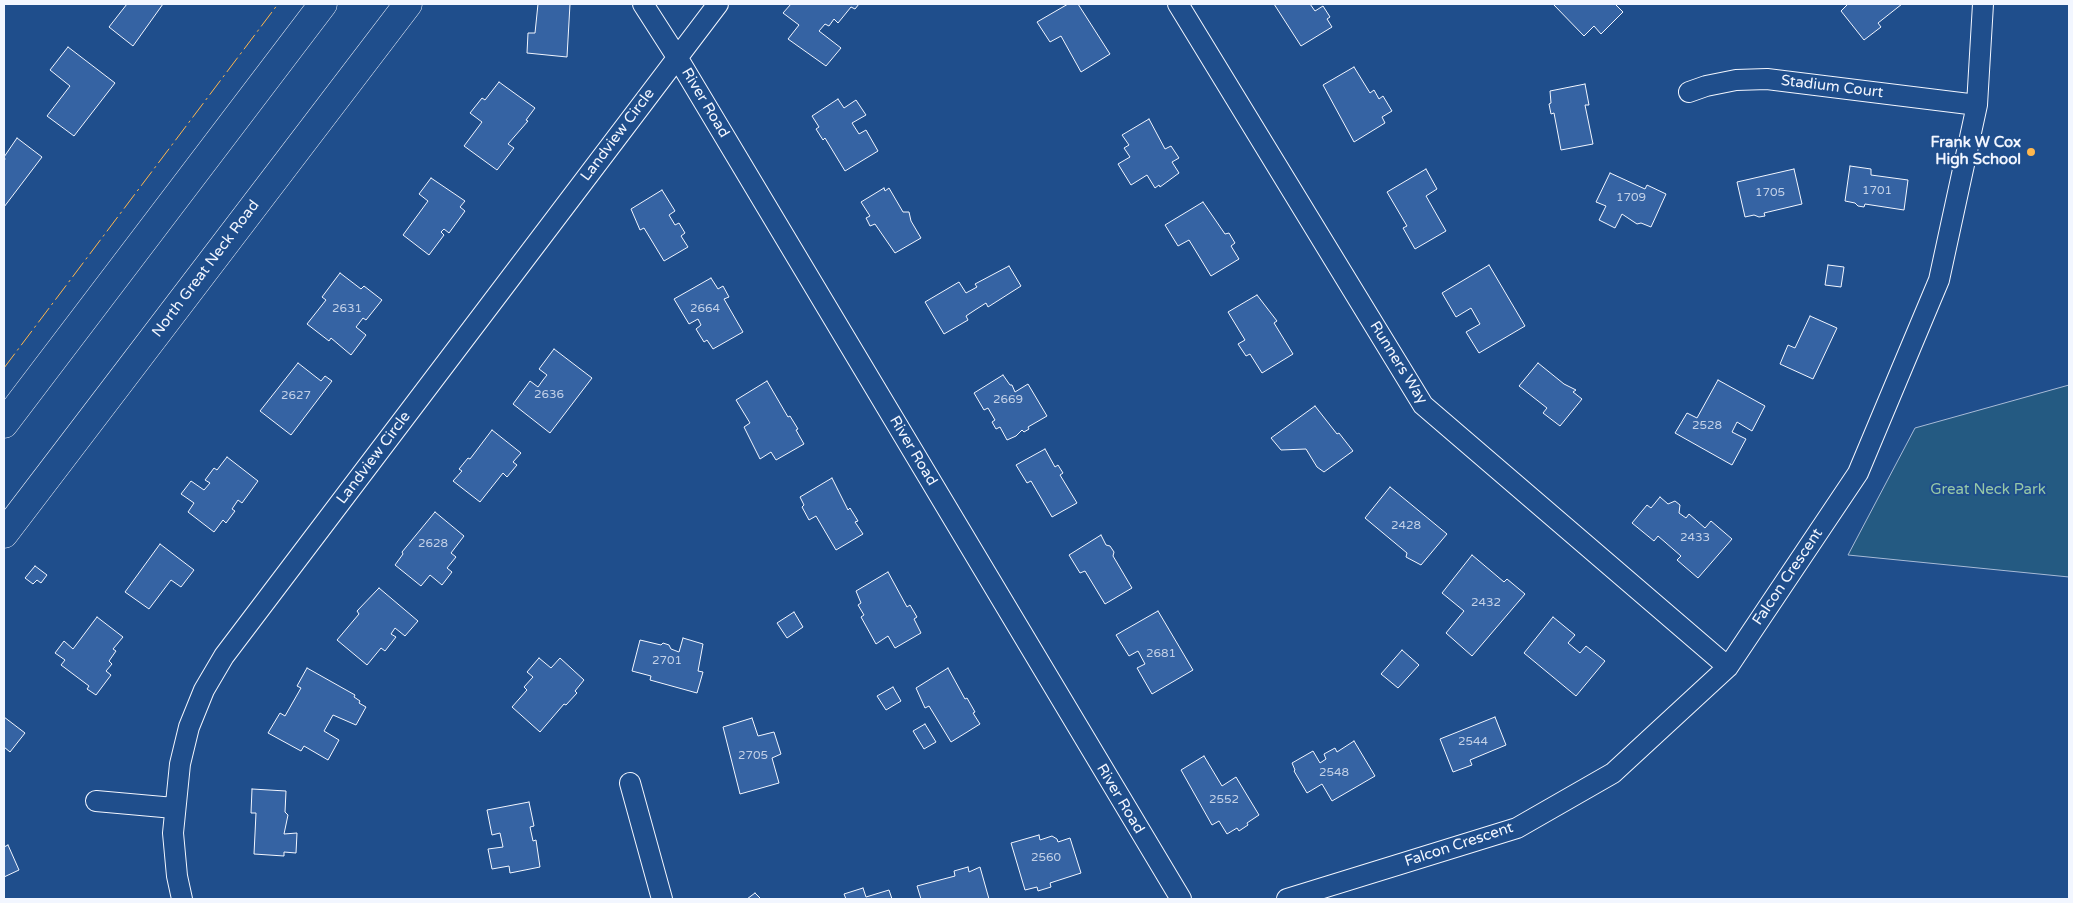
<!DOCTYPE html>
<html>
<head>
<meta charset="utf-8">
<style>
  body { margin:0 }
  #map { position:relative; width:2073px; height:903px; overflow:hidden; background:#1f4e8c; font-family:"Varela Round",sans-serif }
  canvas { display:block }
  .frame { position:absolute; inset:0; border:5px solid #f2f6ff; pointer-events:none }
</style>
</head>
<body>
<div id="map">
<canvas width="2073" height="903"></canvas>
<div class="frame"></div>
</div>
<script>
const ctx = document.querySelector('canvas').getContext('2d');
ctx.lineJoin = 'round';
function paint(path, color) {
  ctx.fillStyle = color;
  ctx.fill(path, 'evenodd');
}
function toPath(rows) {
  const path = new Path2D();
  for (const r of rows) {
    path.moveTo(r[0], r[1]);
    for (let i = 2; i < r.length; i += 2) path.lineTo(r[i], r[i + 1]);
  }
  return path;
}
function stroke(path, color, width, dash) {
  ctx.strokeStyle = color;
  ctx.lineWidth = width;
  ctx.lineCap = dash ? 'butt' : 'round';
  ctx.setLineDash(dash || []);
  ctx.stroke(path);
}
function drawText(font, color, halo, rows, align = 'center') {
  ctx.font = font + ' "Varela Round",sans-serif';
  ctx.lineWidth = 4;
  ctx.setLineDash([]);
  ctx.textBaseline = 'middle';
  ctx.strokeStyle = halo;
  ctx.fillStyle = color;
  for (const [text, x, y, turn = 0] of rows) {
    ctx.save();
    ctx.translate(x, y);
    ctx.rotate((+turn || 0) * Math.PI / 180);
    ctx.textAlign = isNaN(turn) ? turn : align;
    if (halo) ctx.strokeText(text, 0, 0);
    ctx.fillText(text, 0, 0);
    ctx.restore();
  }
}
const green = toPath([
  [2069,385,2069,577,1848,555,1915,428,2069,385]
]);
paint(green, '#245a82');
stroke(green, '#a8bbd7', 1);
const building = toPath([
  [127,4,163,4,133,46,109,27,127,4],
  [538,4,570,4,567,57,527,53,528,33,535,33,538,4],
  [791,4,859,4,855,9,851,7,838,23,834,19,829,26,825,24,819,31,841,48,826,66,788,39,799,25,783,13,791,4],
  [1068,4,1078,4,1110,54,1081,72,1061,36,1050,42,1037,22,1068,4],
  [1274,4,1310,4,1315,11,1323,6,1330,17,1327,19,1332,27,1301,46,1274,4],
  [1553,4,1617,4,1616,5,1623,12,1601,34,1594,26,1584,36,1553,4],
  [1848,4,1902,4,1878,23,1881,27,1864,40,1841,11,1848,4],
  [68,47,115,83,74,136,47,116,70,86,50,70,68,47],
  [1354,67,1370,93,1374,90,1379,99,1383,96,1392,111,1382,117,1385,123,1354,142,1323,85,1354,67],
  [499,82,535,108,526,120,528,121,508,144,514,148,497,170,464,146,482,122,470,113,482,98,485,100,499,82],
  [1585,84,1589,105,1585,105,1593,144,1561,150,1554,113,1551,114,1549,104,1551,103,1550,91,1585,84],
  [838,99,844,108,856,100,866,115,852,123,859,134,866,130,878,151,845,171,825,138,823,140,816,129,819,127,812,116,838,99],
  [1149,119,1165,149,1171,146,1179,158,1172,162,1179,173,1160,187,1159,185,1155,188,1147,175,1131,185,1118,164,1130,157,1124,148,1129,145,1122,135,1149,119],
  [17,138,42,157,4,207,4,161,5,159,4,157,17,138],
  [1850,166,1871,169,1871,175,1908,180,1904,210,1865,204,1864,207,1858,206,1855,203,1845,201,1850,166],
  [1426,169,1437,189,1426,196,1446,231,1415,249,1403,228,1407,226,1387,192,1426,169],
  [1794,169,1802,204,1764,213,1765,216,1759,217,1754,215,1745,217,1737,182,1794,169],
  [1610,173,1645,189,1647,185,1666,194,1651,227,1641,223,1637,224,1622,214,1615,228,1599,220,1606,206,1596,202,1610,173],
  [431,178,465,201,460,207,465,211,449,233,444,229,441,232,444,235,429,255,403,235,428,201,419,194,431,178],
  [884,188,885,191,889,188,903,212,909,212,911,221,921,238,895,253,875,224,870,226,866,218,870,216,861,202,884,188],
  [662,190,675,211,669,215,675,225,679,223,685,233,681,236,688,247,664,261,644,228,640,230,631,209,662,190],
  [1203,202,1225,234,1229,233,1235,243,1231,246,1239,259,1211,276,1189,240,1178,246,1165,225,1203,202],
  [1489,265,1525,326,1479,353,1466,332,1480,324,1471,308,1456,317,1442,293,1489,265],
  [1828,265,1844,267,1841,287,1825,285,1828,265],
  [1009,266,1021,286,988,307,986,303,975,310,966,316,968,320,944,334,925,302,959,282,966,293,977,287,975,284,1009,266],
  [340,273,361,289,364,286,382,300,366,320,363,318,356,327,366,335,351,355,331,338,329,341,307,324,326,300,322,297,340,273],
  [711,278,718,289,723,286,729,297,724,299,743,332,713,349,707,340,704,342,696,329,701,325,698,319,689,324,674,299,711,278],
  [1257,295,1277,321,1274,323,1293,354,1262,373,1250,354,1246,356,1238,344,1245,340,1228,312,1257,295],
  [1810,316,1837,328,1813,379,1780,364,1788,345,1795,348,1810,316],
  [554,349,592,378,550,433,513,404,530,381,538,387,543,380,547,375,539,369,554,349],
  [298,363,321,381,325,376,332,381,291,435,260,411,298,363],
  [1538,363,1564,384,1576,390,1573,392,1582,399,1560,426,1543,413,1547,408,1519,386,1538,363],
  [1003,375,1010,385,1012,385,1015,392,1028,384,1047,416,1028,427,1029,429,1024,432,1022,430,1016,436,1007,440,1000,427,996,429,992,422,995,420,988,408,984,410,974,393,1003,375],
  [1718,380,1765,406,1752,431,1737,422,1732,432,1746,439,1732,465,1675,433,1687,413,1697,418,1718,380],
  [767,381,788,417,790,416,798,429,796,430,804,444,776,460,771,452,760,459,744,427,750,423,736,400,767,381],
  [1315,406,1337,434,1339,433,1353,451,1324,472,1317,467,1306,449,1281,450,1271,438,1315,406],
  [492,430,521,453,513,462,517,465,507,477,503,473,480,502,453,481,462,471,459,469,468,458,470,459,492,430],
  [1045,449,1055,467,1058,465,1063,473,1060,475,1077,503,1052,517,1031,481,1027,483,1016,465,1045,449],
  [227,457,258,481,242,503,238,500,232,509,235,511,226,523,223,520,214,532,188,512,194,503,181,494,191,481,204,490,210,483,205,480,214,468,217,470,227,457],
  [832,478,848,510,850,508,858,521,855,522,863,534,836,550,816,516,809,520,802,507,804,505,800,497,832,478],
  [1390,487,1447,534,1421,565,1406,557,1407,553,1365,518,1390,487],
  [1660,497,1668,504,1675,501,1680,505,1679,513,1686,518,1689,514,1705,528,1711,521,1732,539,1698,578,1677,560,1681,556,1658,536,1654,541,1632,523,1647,505,1651,508,1660,497],
  [435,512,464,536,451,553,456,557,447,568,452,572,442,585,430,575,421,586,395,565,403,554,402,552,435,512],
  [1101,535,1106,545,1110,546,1114,552,1113,556,1132,588,1105,604,1085,571,1080,573,1069,555,1101,535],
  [160,544,194,570,181,587,171,580,149,609,125,592,160,544],
  [1472,555,1504,582,1507,579,1525,594,1472,656,1446,633,1464,611,1442,593,1472,555],
  [35,566,47,575,41,583,37,580,33,584,25,578,35,566],
  [888,572,907,607,910,605,917,617,914,619,921,633,895,648,888,636,876,644,861,617,864,615,858,605,861,603,856,591,888,572],
  [379,588,418,621,405,636,395,628,391,634,396,637,385,651,381,648,367,665,337,640,359,614,357,611,379,588],
  [1158,611,1193,670,1152,694,1137,668,1145,664,1138,651,1129,656,1116,635,1158,611],
  [794,612,803,627,787,638,777,623,794,612],
  [97,617,123,637,113,649,116,651,109,661,112,664,106,671,111,675,96,695,87,689,89,686,61,665,65,660,55,653,64,641,73,649,97,617],
  [1553,617,1575,635,1568,643,1580,653,1586,646,1605,661,1576,696,1524,653,1553,617],
  [683,638,703,644,698,671,703,672,697,693,650,680,651,676,632,671,640,640,661,645,663,643,669,645,671,649,679,652,683,638],
  [1402,650,1419,665,1398,688,1381,674,1402,650],
  [539,658,551,668,560,658,584,680,575,691,577,693,566,705,564,704,540,732,512,707,527,690,524,687,533,677,527,672,539,658],
  [307,668,355,695,354,697,360,701,359,703,366,707,356,725,333,715,324,731,339,740,328,760,304,746,301,751,268,733,280,713,285,716,301,688,297,686,307,668],
  [948,668,965,699,967,698,975,712,973,713,980,724,951,742,929,706,925,708,916,688,948,668],
  [893,687,901,701,886,710,877,696,893,687],
  [4,717,25,733,10,752,4,747,4,717],
  [1495,717,1506,745,1470,760,1472,765,1453,772,1440,739,1495,717],
  [752,718,758,736,774,732,781,754,772,758,779,783,740,794,723,727,752,718],
  [925,724,936,742,924,749,913,731,925,724],
  [1354,741,1375,776,1332,801,1322,784,1307,793,1294,771,1295,770,1292,763,1313,751,1320,763,1326,759,1324,754,1335,748,1337,752,1354,741],
  [1204,756,1222,786,1236,777,1259,815,1247,823,1248,825,1239,831,1237,828,1227,834,1219,821,1212,825,1181,770,1204,756],
  [252,789,286,791,285,812,288,815,284,834,297,833,296,853,284,852,284,856,254,854,256,813,251,813,252,789],
  [529,802,534,826,530,827,533,841,536,840,540,867,510,873,509,866,492,869,488,849,503,847,500,833,492,835,487,810,529,802],
  [1039,835,1040,840,1052,836,1057,839,1058,842,1070,838,1081,873,1050,883,1051,887,1038,891,1037,887,1025,890,1011,843,1039,835],
  [8,845,19,870,4,877,4,847,8,845],
  [968,867,969,872,980,867,989,899,921,899,917,886,955,876,954,871,968,867],
  [863,888,866,897,889,890,892,899,846,899,844,894,863,888],
  [755,893,761,899,747,899,755,893]
]);
paint(building, '#3563a3');
stroke(building, '#f2f6ff', 1);
const minor = toPath([
  [643,4,677,57,1181,899],
  [1178,4,1423,405,1728,667],
  [1689,92,1706,86,1736,80,1767,79,1977,105],
  [630,783,662,899],
  [96,801,174,808],
  [182,899,177,876,173,833,180,764,189,727,204,690,224,656,718,4],
  [1287,899,1517,828,1613,773,1728,667,1858,473,1939,280,1977,105,1983,4]
]);
const primary = toPath([
  [4,424,323,4],
  [4,534,408,4]
]);
stroke(minor, '#f2f6ff', 22);
stroke(primary, '#f2f6ff', 29);
stroke(minor, '#1f4e8c', 20);
stroke(primary, '#1f4e8c', 28);
stroke(toPath([
  [4,368,278,4]
]), '#ffb74d', 1, [18, 4, 2.5, 4]);
for (const [x, y, r, color] of [
  [2031,152,5,"#ffb74d"]
]) {
  const dot = new Path2D();
  dot.arc(x, y, r, 0, 2 * Math.PI);
  ctx.fillStyle = color;
  ctx.fill(dot);
  stroke(dot, '#1f4e8c', 2);
}
drawText('12px', '#c3d1e8', null, [
  ["1701",1877,191],
  ["1705",1770,193],
  ["1709",1631,198],
  ["2631",347,309],
  ["2664",705,309],
  ["2636",549,395],
  ["2627",296,396],
  ["2669",1008,400],
  ["2528",1707,426],
  ["2428",1406,526],
  ["2433",1695,538],
  ["2628",433,544],
  ["2432",1486,603],
  ["2681",1161,654],
  ["2701",667,661],
  ["2544",1473,742],
  ["2705",753,756],
  ["2548",1334,773],
  ["2552",1224,800],
  ["2560",1046,858]
]);
drawText('15px', '#f2f6ff', '#1f4e8c', [
  ["Stadium Court",1832,87,7],
  ["River Road",705,103,59],
  ["Landview Circle",618,135,-53],
  ["North Great Neck Road",206,269,-53],
  ["Runners Way",1398,363,58],
  ["River Road",913,451,59],
  ["Landview Circle",374,458,-53],
  ["Falcon Crescent",1788,577,-56],
  ["River Road",1120,799,59],
  ["Falcon Crescent",1459,845,-18]
]);
drawText('bold 15px', '#f2f6ff', '#1f4e8c', [
  ["Frank W Cox",2021,143],
  ["High School",2021,160]
], 'right');
drawText('15px', '#97c8a6', '#1f4e8c', [
  ["Great Neck Park",1988,490]
]);
</script>
</body>
</html>
